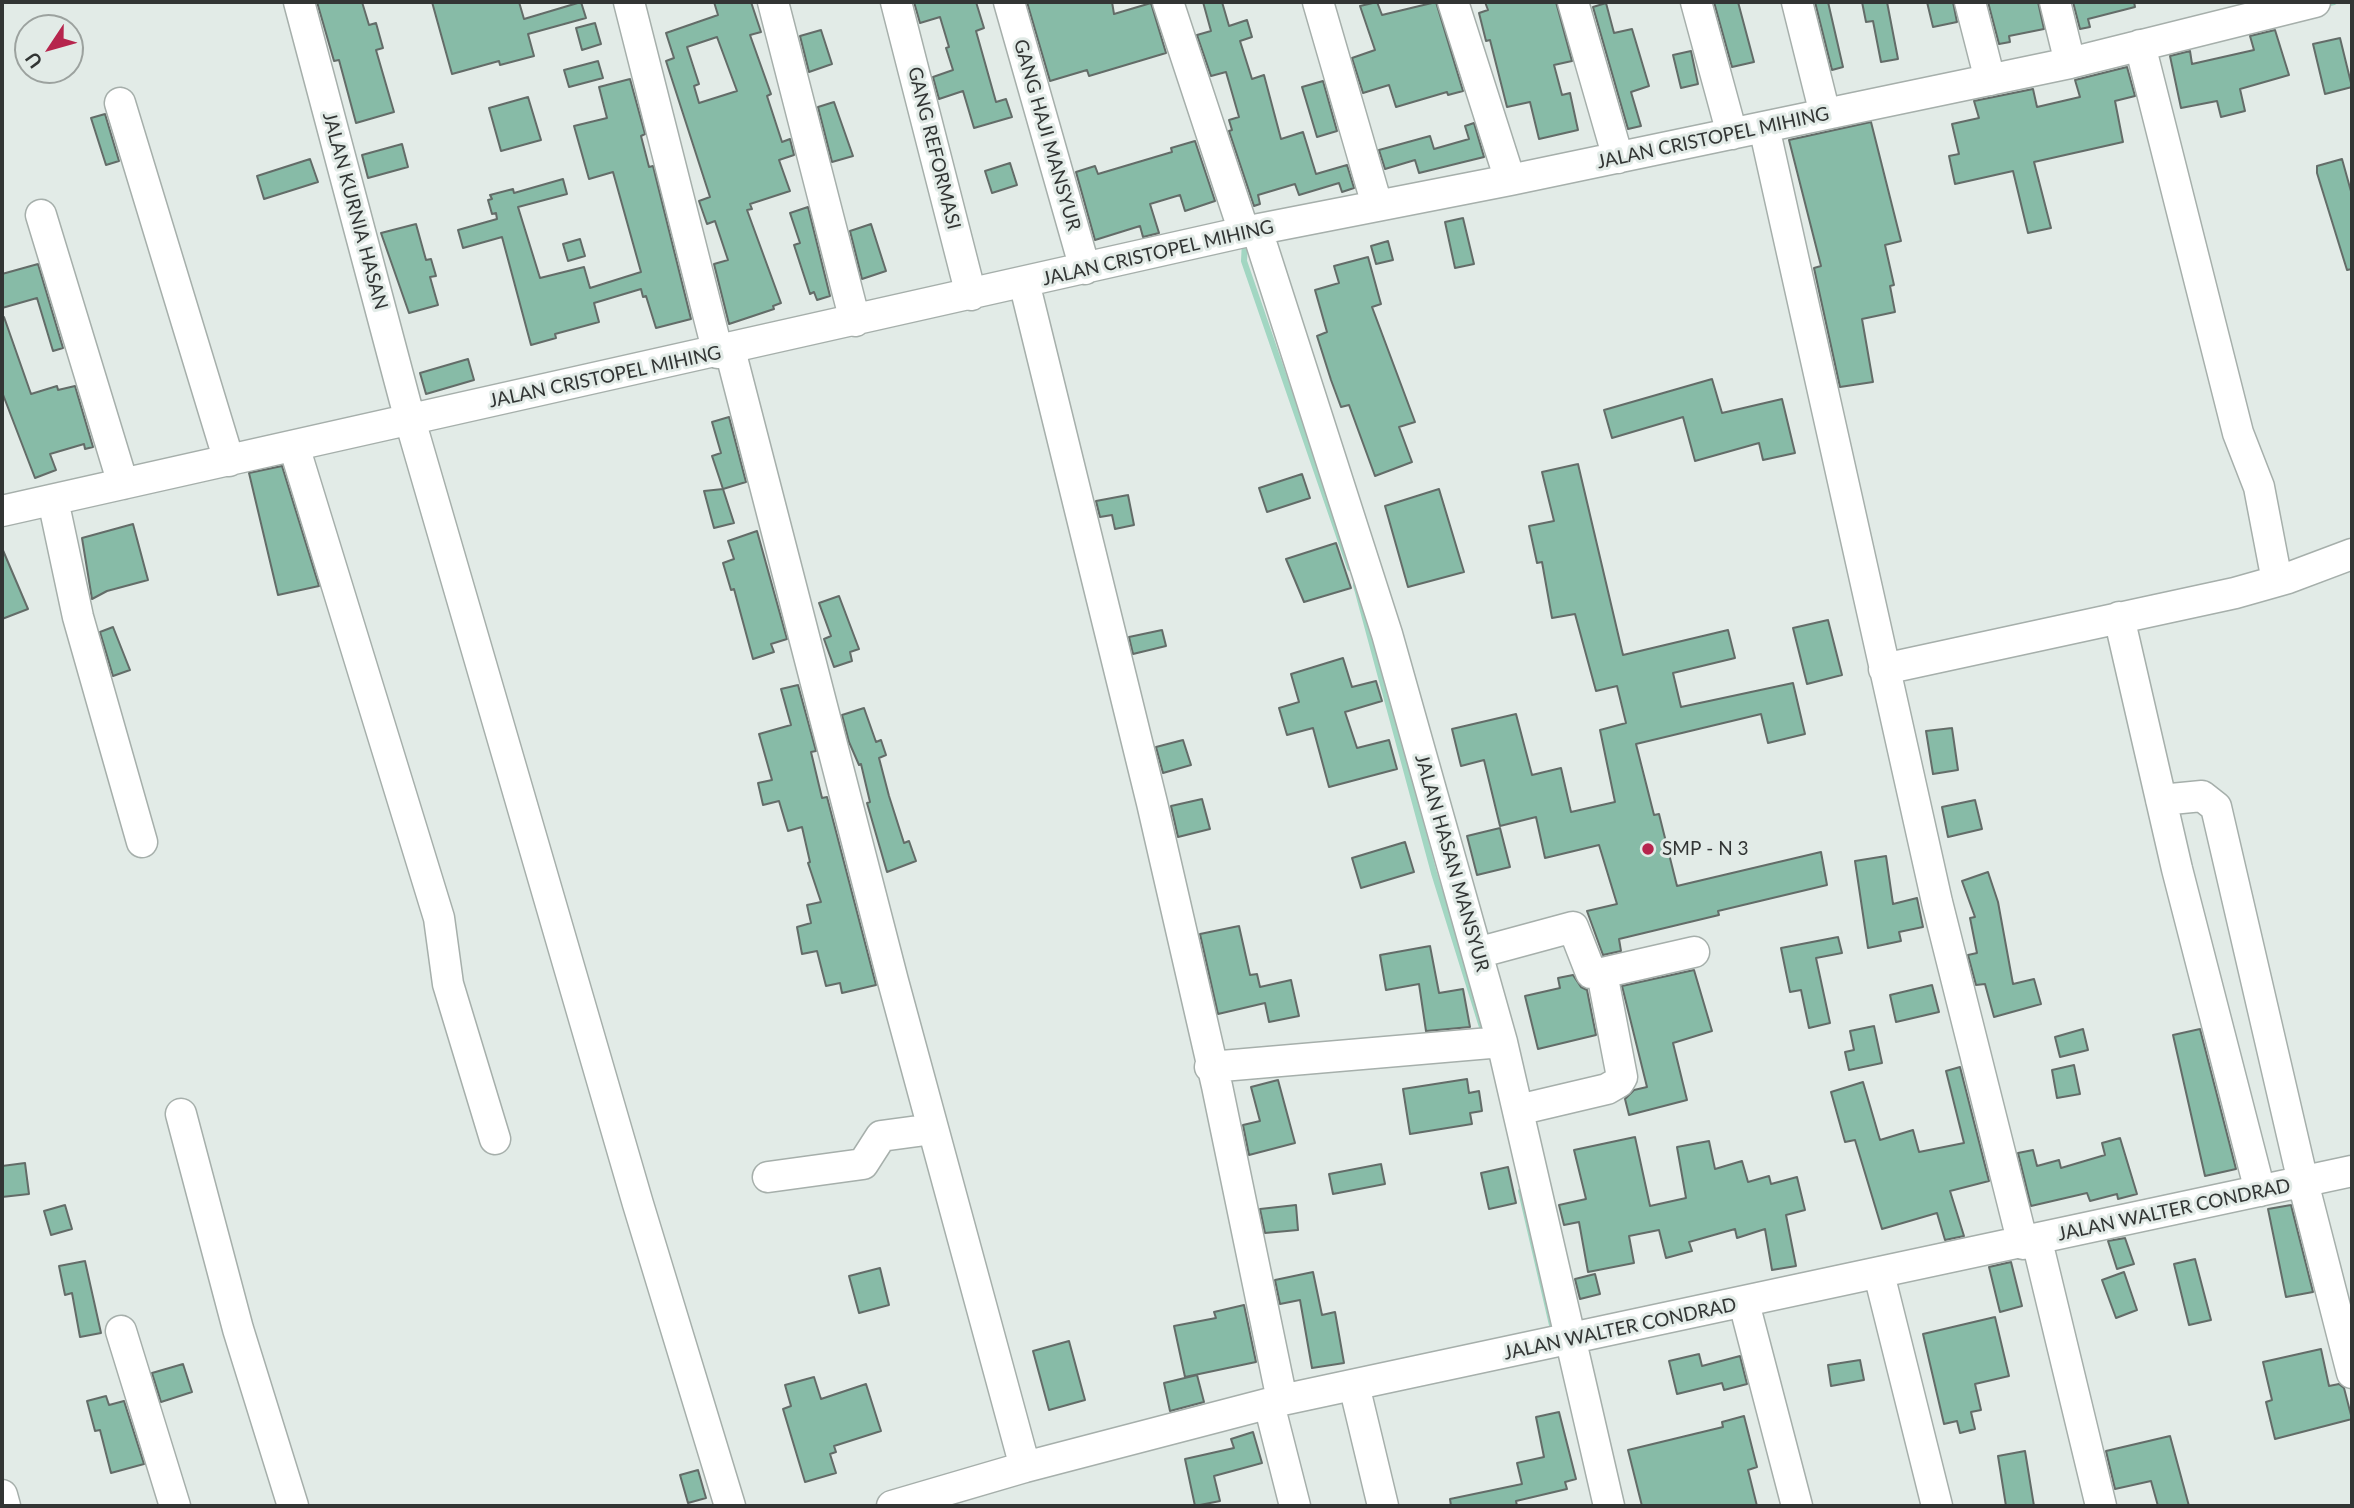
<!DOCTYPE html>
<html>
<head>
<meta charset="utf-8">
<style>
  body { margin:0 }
  #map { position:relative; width:2354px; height:1508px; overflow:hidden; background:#e2ebe7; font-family:Lato,sans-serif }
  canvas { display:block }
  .frame { position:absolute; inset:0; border:4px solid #323534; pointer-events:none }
  .north { position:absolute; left:14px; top:14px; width:70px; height:70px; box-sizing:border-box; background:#e2ebe7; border:2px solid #9ca29f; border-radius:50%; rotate:234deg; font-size:19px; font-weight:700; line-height:28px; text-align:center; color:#323534 }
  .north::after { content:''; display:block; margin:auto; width:24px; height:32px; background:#b6254d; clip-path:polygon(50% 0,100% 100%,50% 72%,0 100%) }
</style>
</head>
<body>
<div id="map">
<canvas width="2354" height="1508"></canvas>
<div class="frame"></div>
<div class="north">U</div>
</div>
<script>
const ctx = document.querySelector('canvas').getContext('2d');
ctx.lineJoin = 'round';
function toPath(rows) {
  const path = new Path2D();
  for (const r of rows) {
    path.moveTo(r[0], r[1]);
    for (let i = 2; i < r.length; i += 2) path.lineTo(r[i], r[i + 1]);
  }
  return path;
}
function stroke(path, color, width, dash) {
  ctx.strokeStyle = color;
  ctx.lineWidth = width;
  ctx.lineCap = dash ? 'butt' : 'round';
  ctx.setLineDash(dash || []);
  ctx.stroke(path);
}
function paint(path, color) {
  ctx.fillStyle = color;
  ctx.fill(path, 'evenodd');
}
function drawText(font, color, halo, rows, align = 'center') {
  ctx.font = font + ' Lato,sans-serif';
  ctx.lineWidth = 6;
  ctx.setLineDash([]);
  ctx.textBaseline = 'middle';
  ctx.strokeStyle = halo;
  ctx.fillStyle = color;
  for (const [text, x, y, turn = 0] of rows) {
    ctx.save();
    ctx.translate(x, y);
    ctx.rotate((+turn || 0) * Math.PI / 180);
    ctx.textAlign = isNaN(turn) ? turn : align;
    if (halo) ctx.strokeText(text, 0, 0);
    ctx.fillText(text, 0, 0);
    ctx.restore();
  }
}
stroke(toPath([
  [2322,5,2334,2],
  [1245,241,1244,261,1350,568],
  [1356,585,1434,873,1482,1027],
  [1521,1191,1552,1325]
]), '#a2d6c2', 6);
const building = toPath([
  [317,2,362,2,369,25,376,23,383,48,376,50,394,112,356,123,339,60,334,61,317,2],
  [432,2,519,2,524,19,581,2,586,18,528,34,534,56,500,65,499,61,452,74,432,2],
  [714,2,751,2,761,32,750,35,771,94,767,96,782,142,790,139,794,155,779,160,790,191,750,204,752,209,747,210,781,303,773,306,774,309,729,324,714,264,728,260,715,221,707,224,699,201,710,197,666,61,674,58,666,33,718,15,714,2],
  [717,37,737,91,699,103,694,86,699,84,687,47,717,37],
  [914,2,976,2,984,28,976,31,996,102,1006,99,1012,117,974,128,963,91,939,99,933,77,953,70,946,48,949,47,940,17,920,23,914,2],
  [1027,2,1112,2,1114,14,1151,3,1166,53,1089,76,1087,70,1050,81,1027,2],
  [1203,2,1222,2,1229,26,1247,20,1252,37,1240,41,1252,79,1264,75,1281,139,1303,132,1316,174,1347,165,1354,188,1342,192,1339,183,1299,195,1295,184,1258,195,1260,204,1254,206,1229,131,1232,130,1229,120,1239,117,1226,72,1211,76,1197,35,1211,31,1203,2],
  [1377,2,1382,15,1436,2,1463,91,1448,95,1447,92,1396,107,1389,85,1363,93,1352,58,1375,50,1360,6,1377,2],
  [1485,2,1556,2,1572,61,1554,65,1562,95,1570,93,1578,130,1539,139,1530,102,1507,107,1490,40,1486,41,1479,13,1488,10,1485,2],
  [1714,2,1738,2,1754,62,1732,67,1714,2],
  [1815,2,1828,2,1843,67,1832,70,1815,2],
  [1862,2,1887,2,1898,59,1881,62,1873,21,1866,22,1862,2],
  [1927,2,1953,2,1957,22,1933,27,1927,2],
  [1988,2,2038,2,2044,29,2009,36,2010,42,1999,44,1988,2],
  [2073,2,2134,2,2135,7,2088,19,2090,27,2080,29,2073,2],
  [1606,3,1614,33,1632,29,1649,86,1631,92,1641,126,1628,129,1593,7,1606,3],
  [595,23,601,44,582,50,576,28,595,23],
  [821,30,832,64,809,72,800,36,821,30],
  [2275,30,2289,75,2240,89,2245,111,2221,117,2217,101,2181,108,2170,56,2190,51,2192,64,2254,50,2250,36,2275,30],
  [2340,38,2352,87,2325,94,2313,44,2340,38],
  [1691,51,1698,84,1681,88,1673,55,1691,51],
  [598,61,603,78,569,87,564,70,598,61],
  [2127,67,2135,96,2115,101,2123,142,2034,162,2051,228,2028,233,2013,171,1955,184,1949,156,1959,154,1952,124,1979,118,1974,101,2033,89,2037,107,2080,97,2075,80,2127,67],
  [630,79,645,134,641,136,649,167,653,166,691,319,656,328,646,296,643,297,641,289,594,303,599,322,555,334,556,338,531,345,502,237,463,248,458,230,497,219,496,213,492,214,488,200,492,199,490,195,513,189,514,193,563,179,567,194,518,207,540,278,584,267,590,288,641,272,613,172,589,179,574,126,607,118,599,87,630,79],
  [1323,81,1337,131,1317,137,1302,87,1323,81],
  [528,97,541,140,501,151,489,108,528,97],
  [834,102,853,156,832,162,818,107,834,102],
  [105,114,119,161,106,165,91,118,105,114],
  [1871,122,1901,241,1885,245,1894,285,1890,286,1895,312,1862,319,1873,382,1840,387,1814,268,1821,266,1789,140,1871,122],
  [1474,123,1484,157,1419,173,1415,160,1385,169,1379,150,1430,136,1434,149,1469,139,1465,126,1474,123],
  [1195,141,1215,201,1185,211,1180,195,1150,204,1159,233,1143,237,1140,226,1095,240,1076,172,1095,166,1098,174,1172,152,1171,148,1195,141],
  [402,144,408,167,368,178,362,155,402,144],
  [310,159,318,182,264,199,257,176,310,159],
  [2342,159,2352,195,2352,269,2347,270,2317,173,2317,166,2342,159],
  [1010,163,1017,185,992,193,985,171,1010,163],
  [808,207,830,296,817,300,814,292,810,294,794,245,800,243,790,213,808,207],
  [1463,218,1474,264,1455,268,1445,222,1463,218],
  [416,224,426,260,431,259,436,276,430,277,438,305,409,313,381,233,416,224],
  [871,224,886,271,862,279,850,231,871,224],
  [580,239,585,256,568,261,563,244,580,239],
  [1388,241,1393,260,1376,264,1371,246,1388,241],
  [1368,257,1381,304,1372,307,1415,422,1399,427,1412,462,1375,476,1349,405,1341,407,1331,380,1317,336,1327,332,1315,290,1339,283,1334,266,1368,257],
  [38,264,63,348,53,351,37,298,2,308,2,274,38,264],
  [2,317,4,317,31,394,57,386,58,390,75,386,93,447,85,449,84,444,50,454,56,470,35,478,2,392,2,317],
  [468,359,474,380,426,394,420,373,468,359],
  [1712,379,1722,413,1782,399,1795,453,1763,460,1759,443,1695,461,1683,417,1612,438,1604,410,1712,379],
  [729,417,746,482,723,489,712,456,721,453,712,422,729,417],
  [1578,464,1623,655,1728,630,1735,658,1673,673,1681,707,1793,683,1805,734,1768,743,1761,714,1636,744,1654,815,1659,814,1677,886,1821,852,1827,885,1718,911,1719,915,1619,939,1621,951,1603,955,1587,911,1617,904,1599,845,1545,858,1536,817,1500,826,1484,760,1461,766,1452,729,1516,714,1532,775,1561,768,1571,812,1615,802,1600,730,1626,723,1617,686,1596,691,1575,614,1552,618,1542,562,1537,563,1529,526,1554,521,1542,472,1578,464],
  [282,466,319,586,278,595,249,473,282,466],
  [1302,474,1310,498,1267,512,1259,488,1302,474],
  [723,489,734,523,714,528,704,491,723,489],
  [1439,489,1464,572,1408,587,1385,506,1439,489],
  [1128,495,1134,525,1115,529,1112,515,1100,517,1096,501,1128,495],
  [133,524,148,580,107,591,92,599,82,538,133,524],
  [757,531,787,639,771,644,774,652,753,659,734,589,731,590,723,563,734,559,728,541,757,531],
  [1336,543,1351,588,1304,602,1286,559,1336,543],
  [2,548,28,609,2,619,2,548],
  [839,596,859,649,850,652,852,661,834,667,824,639,831,636,819,603,839,596],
  [1828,620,1842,675,1807,684,1793,628,1828,620],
  [113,627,130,670,113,676,100,632,113,627],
  [1162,630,1166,646,1133,654,1129,637,1162,630],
  [1343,658,1352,687,1376,681,1382,701,1345,712,1357,748,1389,740,1397,769,1329,787,1313,728,1287,735,1279,708,1299,702,1291,674,1343,658],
  [798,685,816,751,811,752,822,798,827,797,876,985,842,993,840,983,826,986,817,951,802,954,797,927,811,923,807,905,821,902,808,863,810,862,802,827,788,831,779,801,763,805,758,783,772,780,759,734,791,725,781,689,798,685],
  [864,708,876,742,881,740,886,755,879,758,889,796,904,843,909,841,916,861,887,872,867,803,870,802,861,764,859,765,849,742,842,715,864,708],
  [1952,728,1958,770,1933,774,1926,731,1952,728],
  [1183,740,1191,765,1163,773,1156,747,1183,740],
  [1202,799,1210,829,1178,837,1171,806,1202,799],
  [1975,800,1982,829,1948,837,1942,807,1975,800],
  [1500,828,1510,867,1477,875,1467,836,1500,828],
  [1405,842,1414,872,1361,888,1352,858,1405,842],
  [1886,856,1893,904,1917,898,1923,927,1899,932,1901,941,1868,948,1855,861,1886,856],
  [1988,872,1998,902,2013,984,2034,979,2041,1004,1994,1017,1985,984,1976,985,1968,955,1977,953,1970,918,1975,917,1962,881,1988,872],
  [1239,926,1250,975,1257,974,1260,987,1291,980,1299,1016,1269,1022,1265,1003,1218,1014,1200,934,1239,926],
  [1838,937,1842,953,1816,958,1830,1023,1809,1028,1801,990,1790,992,1781,948,1838,937],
  [1430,946,1439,993,1463,989,1470,1027,1426,1031,1419,984,1386,990,1380,955,1430,946],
  [1694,970,1712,1031,1673,1043,1687,1100,1629,1115,1625,1099,1634,1090,1647,1087,1622,986,1694,970],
  [1573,975,1581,987,1587,990,1596,1035,1538,1049,1525,996,1560,988,1558,978,1573,975],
  [1932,985,1939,1012,1896,1022,1890,995,1932,985],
  [1874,1026,1882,1063,1849,1070,1845,1052,1854,1050,1850,1031,1874,1026],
  [2083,1029,2088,1050,2060,1057,2055,1037,2083,1029],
  [2200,1029,2236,1169,2205,1176,2173,1035,2200,1029],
  [2074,1065,2080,1094,2057,1098,2052,1070,2074,1065],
  [1960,1067,1989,1181,1950,1191,1964,1236,1945,1240,1937,1213,1882,1229,1855,1140,1845,1142,1831,1092,1863,1082,1880,1140,1913,1130,1919,1152,1964,1143,1946,1071,1960,1067],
  [1467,1079,1469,1093,1479,1091,1482,1111,1470,1113,1472,1124,1410,1134,1403,1089,1467,1079],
  [1278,1080,1295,1143,1249,1155,1243,1125,1260,1121,1251,1087,1278,1080],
  [1635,1137,1650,1206,1686,1198,1677,1147,1709,1141,1715,1169,1742,1161,1748,1182,1769,1176,1771,1184,1797,1177,1805,1210,1786,1215,1796,1266,1772,1270,1765,1229,1737,1238,1735,1229,1689,1242,1692,1251,1666,1258,1659,1230,1629,1236,1634,1263,1588,1272,1579,1222,1564,1225,1559,1205,1586,1199,1574,1150,1635,1137],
  [2120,1138,2137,1194,2118,1199,2117,1194,2090,1201,2087,1193,2031,1206,2018,1153,2033,1150,2037,1166,2059,1160,2061,1168,2105,1155,2102,1143,2120,1138],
  [25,1163,29,1194,2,1197,2,1166,25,1163],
  [1381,1164,1385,1184,1333,1194,1329,1174,1381,1164],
  [1508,1167,1516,1203,1489,1209,1481,1173,1508,1167],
  [65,1205,72,1229,51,1235,44,1211,65,1205],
  [1296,1205,1298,1230,1265,1233,1260,1209,1296,1205],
  [2291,1205,2313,1292,2286,1297,2268,1209,2291,1205],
  [2125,1238,2134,1264,2117,1269,2108,1241,2125,1238],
  [2195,1259,2211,1320,2189,1325,2174,1264,2195,1259],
  [85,1261,101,1333,80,1337,72,1293,65,1295,59,1266,85,1261],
  [2011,1262,2022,1306,2000,1312,1989,1267,2011,1262],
  [880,1268,889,1305,859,1313,849,1276,880,1268],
  [1313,1272,1322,1315,1335,1312,1344,1363,1312,1368,1300,1300,1280,1304,1275,1280,1313,1272],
  [2124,1272,2137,1310,2116,1318,2102,1280,2124,1272],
  [1595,1274,1600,1294,1580,1299,1575,1279,1595,1274],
  [1244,1305,1256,1362,1185,1377,1174,1326,1216,1318,1214,1312,1244,1305],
  [1995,1317,2009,1376,1975,1384,1981,1410,1971,1412,1975,1429,1960,1433,1957,1421,1944,1424,1923,1334,1995,1317],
  [1069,1341,1085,1400,1049,1410,1033,1351,1069,1341],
  [2321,1349,2329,1386,2339,1384,2344,1388,2352,1419,2275,1439,2266,1402,2272,1400,2263,1362,2321,1349],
  [1699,1354,1702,1366,1740,1356,1747,1384,1724,1390,1722,1383,1677,1394,1669,1361,1699,1354],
  [1860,1360,1864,1380,1831,1386,1828,1365,1860,1360],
  [183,1364,192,1392,161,1402,152,1373,183,1364],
  [1197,1375,1204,1402,1170,1411,1164,1383,1197,1375],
  [814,1377,821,1399,866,1384,881,1431,834,1446,836,1452,830,1454,836,1473,805,1482,783,1409,791,1406,785,1385,814,1377],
  [106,1396,109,1405,124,1401,144,1464,111,1473,100,1430,95,1431,87,1401,106,1396],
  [1559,1412,1576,1479,1565,1482,1567,1489,1516,1501,1517,1506,1451,1506,1450,1499,1522,1484,1517,1463,1544,1457,1536,1417,1559,1412],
  [1744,1416,1757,1467,1748,1470,1757,1506,1642,1506,1628,1450,1723,1427,1722,1422,1744,1416],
  [1253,1432,1262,1463,1214,1476,1220,1501,1195,1506,1185,1459,1234,1448,1231,1439,1253,1432],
  [2170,1436,2189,1506,2158,1506,2151,1481,2115,1489,2106,1451,2170,1436],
  [2025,1451,2034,1506,2006,1506,1998,1456,2025,1451],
  [698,1470,706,1498,688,1503,680,1475,698,1470]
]);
paint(building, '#87bba7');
stroke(building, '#636c68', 2);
const minor = toPath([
  [299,2,410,420,638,1204,730,1506],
  [629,2,718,353],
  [773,2,855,321],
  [896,2,971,295],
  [1009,2,1085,269],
  [1168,2,1244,232],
  [1318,2,1377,205],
  [1453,2,1510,180],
  [1573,2,1618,158],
  [1696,2,1732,134],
  [1797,2,1825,114],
  [1970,2,1990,80],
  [2055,2,2070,63],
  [2140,45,2238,433,2259,487,2277,581],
  [120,103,229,461],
  [1764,127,1937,902,2023,1244],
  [41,215,123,484],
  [1257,230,1387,634,1502,1042,1609,1506],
  [1024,282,1152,803,1217,1086,1282,1400],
  [730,350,893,981,1025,1467],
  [294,446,439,918,448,984,495,1139],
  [53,500,78,617,142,842],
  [2,511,1244,232,1510,180,2070,63,2315,2],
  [2119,617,2177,869,2260,1191],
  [1884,669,2235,593,2288,578,2352,554],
  [2161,800,2202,796,2216,807,2303,1182,2352,1373],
  [1477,953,1573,927,1591,973,1602,973],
  [1210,1067,1502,1042],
  [1518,1110,1607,1089,1619,1082,1622,1077,1602,973,1694,952],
  [181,1114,238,1329,293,1506],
  [768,1177,863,1164,881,1136,933,1129],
  [2037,1241,2101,1506],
  [1879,1274,1937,1506],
  [1744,1303,1797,1506],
  [121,1331,175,1506],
  [1354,1385,1383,1506],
  [1269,1404,1295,1506],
  [2,1495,5,1506],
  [892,1506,1025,1467,1282,1400,2352,1171]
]);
stroke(minor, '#a6afab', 33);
stroke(minor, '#fff', 30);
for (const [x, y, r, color] of [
  [1648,849,7,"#b6254d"]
]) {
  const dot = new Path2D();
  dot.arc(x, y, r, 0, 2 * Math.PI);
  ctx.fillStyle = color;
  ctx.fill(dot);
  stroke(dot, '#e2ebe7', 2.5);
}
drawText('19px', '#323534', '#e2ebe7', [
  ["GANG HAJI MANSYUR",1047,135,74],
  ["JALAN CRISTOPEL MIHING",1713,138,-12],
  ["GANG REFORMASI",934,148,76],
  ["JALAN KURNIA HASAN",355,211,75],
  ["JALAN CRISTOPEL MIHING",1158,253,-13],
  ["JALAN CRISTOPEL MIHING",605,377,-12],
  ["JALAN HASAN MANSYUR",1452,863,74],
  ["JALAN WALTER CONDRAD",2174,1210,-12],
  ["JALAN WALTER CONDRAD",1620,1329,-12]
]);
drawText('19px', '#323534', '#e2ebe7', [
  ["SMP - N 3",1662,849]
], 'left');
</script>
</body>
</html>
